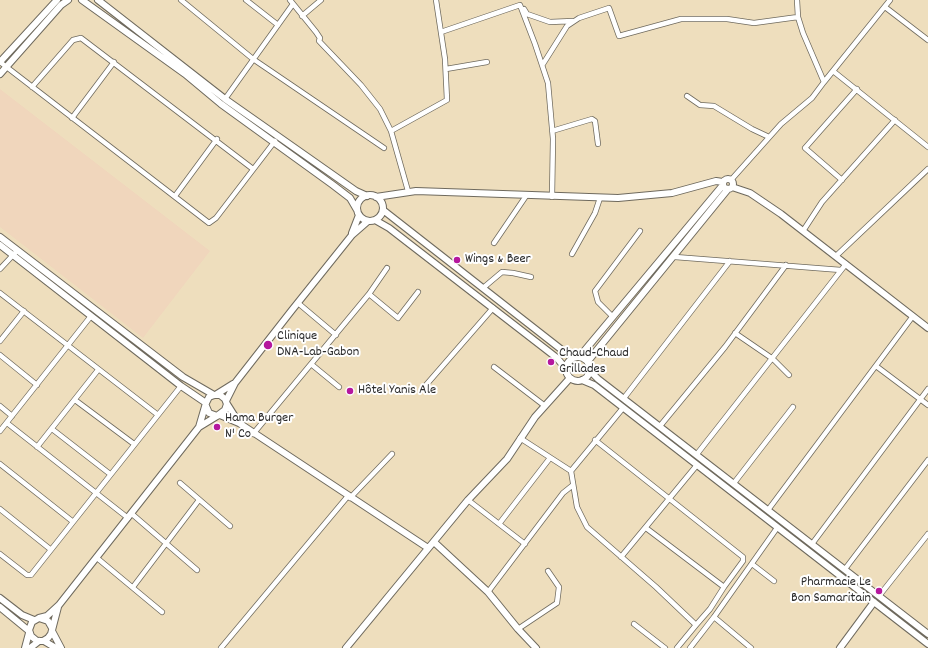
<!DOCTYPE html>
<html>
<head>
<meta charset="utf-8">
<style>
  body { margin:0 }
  canvas { display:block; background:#eedebd }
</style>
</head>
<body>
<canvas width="928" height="648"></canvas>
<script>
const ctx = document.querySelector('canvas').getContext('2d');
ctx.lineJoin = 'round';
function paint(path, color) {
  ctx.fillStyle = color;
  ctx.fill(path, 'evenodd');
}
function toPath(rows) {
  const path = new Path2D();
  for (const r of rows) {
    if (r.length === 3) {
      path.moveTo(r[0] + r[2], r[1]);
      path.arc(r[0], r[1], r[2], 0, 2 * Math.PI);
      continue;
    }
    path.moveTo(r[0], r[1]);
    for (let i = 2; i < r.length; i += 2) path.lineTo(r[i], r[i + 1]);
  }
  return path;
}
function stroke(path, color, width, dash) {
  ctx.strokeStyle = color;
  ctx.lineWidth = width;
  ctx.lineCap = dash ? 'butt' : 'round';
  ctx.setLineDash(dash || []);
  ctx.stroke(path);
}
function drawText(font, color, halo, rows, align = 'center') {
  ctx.font = font + ' Dekko,sans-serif';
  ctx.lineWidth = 4;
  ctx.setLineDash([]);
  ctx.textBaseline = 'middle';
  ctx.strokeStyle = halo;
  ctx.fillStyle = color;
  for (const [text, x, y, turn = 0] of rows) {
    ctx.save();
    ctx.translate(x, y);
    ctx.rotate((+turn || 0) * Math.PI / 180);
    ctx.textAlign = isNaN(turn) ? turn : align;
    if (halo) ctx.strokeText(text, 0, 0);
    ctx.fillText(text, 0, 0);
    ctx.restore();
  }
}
paint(toPath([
  [0,89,210,251,143,338,0,227]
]), '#f0d6bc');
const street = toPath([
  [181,0,253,59,384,148],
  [246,0,278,25],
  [290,0,316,32,320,38,319,41,361,85,380,109,391,131,408,191],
  [520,5,535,44,548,83,553,139,552,197],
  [885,7,928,40],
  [524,9,527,14,550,22,573,21],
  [302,16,321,0],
  [441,32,520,5],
  [0,62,209,223,216,218,275,141],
  [543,64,567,26,579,18,609,8,619,36,681,19,727,19,754,23,798,17],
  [446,69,487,62],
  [833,71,928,147],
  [824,82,890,0],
  [32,87,73,40,81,38,253,169],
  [687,96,700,105,714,106,752,129,769,137],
  [225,99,293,4],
  [72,118,114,62],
  [391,131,447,100,445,59,436,0],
  [552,131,592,119,595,121,598,144],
  [731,180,781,124,812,98,824,82,803,33,798,17,797,0],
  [842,180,805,148,857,89],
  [175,196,217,139],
  [803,231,822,202,895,120],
  [494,243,526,196],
  [572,254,595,213,600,198],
  [836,256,928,169],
  [675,257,841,270],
  [0,269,15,253],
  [483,288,502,272,513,273,531,277],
  [0,293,158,415],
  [369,294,387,268],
  [298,303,336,335],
  [613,317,598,302,595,291,640,231],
  [735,333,773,359,789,375],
  [0,341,24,311],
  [0,355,37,385],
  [311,364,339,387],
  [876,366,928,405],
  [494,367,545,406],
  [426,385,493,308],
  [624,398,730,261],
  [75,400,134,444],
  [0,406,12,416],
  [623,408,571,471,577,507,587,527,656,587,696,625,677,648],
  [7,423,128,518],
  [660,426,725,347,786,265],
  [52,429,110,474],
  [0,431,91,316],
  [253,434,369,294,398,318,418,292],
  [520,438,571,471],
  [595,440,743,557,743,561,724,587,646,528],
  [37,447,98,370],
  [697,454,846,264],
  [0,464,72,521],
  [180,483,230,526],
  [734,483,793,407],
  [350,498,392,454],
  [468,500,525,544],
  [0,509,50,549],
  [768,510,913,316],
  [132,514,197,570],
  [499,524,550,458],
  [812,544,928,389],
  [0,554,27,575,31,575,181,386],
  [621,557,697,465],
  [97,558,162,612],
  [752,564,774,581],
  [845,569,928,460],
  [133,587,199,500],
  [488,592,563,493,573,485],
  [879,596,928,534],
  [714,617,751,648],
  [634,624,665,648],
  [696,625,710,609,724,587],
  [518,629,557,603,559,587,548,571],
  [221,648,348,496],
  [690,648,714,617,777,528]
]);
const secondary = toPath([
  [82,0,185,74,221,104,333,185,350,198,357,210],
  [98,0,225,99,356,191,367,196],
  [0,62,57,0],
  [0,74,61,5,68,0],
  [728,184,5],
  [732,187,750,193,781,214,928,328],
  [370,208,13],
  [376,197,416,191,618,198,672,193,716,181,723,182],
  [383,210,562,350,575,357],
  [375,220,389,228,557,358,566,369],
  [352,233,359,215],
  [0,237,183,377,214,395],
  [0,245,181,386,206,403],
  [580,356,723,185],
  [578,369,12],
  [588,361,728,189],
  [590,371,598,379,928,634],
  [582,380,594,385,928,644],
  [217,394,233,384],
  [226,401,235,383,292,310,352,235,368,221],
  [227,404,239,423],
  [220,415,239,423,428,548],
  [199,427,206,403,209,397,214,395,220,395,225,399,227,404,225,410,217,416,209,413,206,406],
  [434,542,488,592,518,629,536,648],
  [0,598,22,615,34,620],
  [0,607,29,631],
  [39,618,47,616,59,605,199,427,217,416],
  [52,628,48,621,39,618,32,622,29,630,31,636,37,641,43,641,48,638,51,634,58,607],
  [52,631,61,648],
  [44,641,56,648],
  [25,648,29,633],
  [30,648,39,641],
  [346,648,468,500,507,459,535,417,570,378],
  [840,648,874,602]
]);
stroke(street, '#6f6a5e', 6);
stroke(secondary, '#6f6a5e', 8);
stroke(street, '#fff', 4.5);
stroke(secondary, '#fff', 6);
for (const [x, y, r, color] of [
  [457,260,4,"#b5179e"],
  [268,345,5,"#b5179e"],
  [551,362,4,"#b5179e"],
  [350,391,4,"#b5179e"],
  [217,427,4,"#b5179e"],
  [879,591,4,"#b5179e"]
]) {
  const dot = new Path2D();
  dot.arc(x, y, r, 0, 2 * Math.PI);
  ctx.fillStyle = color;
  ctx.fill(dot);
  stroke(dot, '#fff', 1.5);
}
drawText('14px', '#2b2b2b', '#fff', [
  ["Wings & Beer",465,260],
  ["Clinique",277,337],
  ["DNA-Lab-Gabon",277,353],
  ["Chaud-Chaud",559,354],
  ["Grillades",559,370],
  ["Hôtel Yanis Ale",358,391],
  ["Hama Burger",225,419],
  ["N' Co",225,435],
  ["Pharmacie Le",871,583,"right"],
  ["Bon Samaritain",871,599,"right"]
], 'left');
</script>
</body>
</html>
